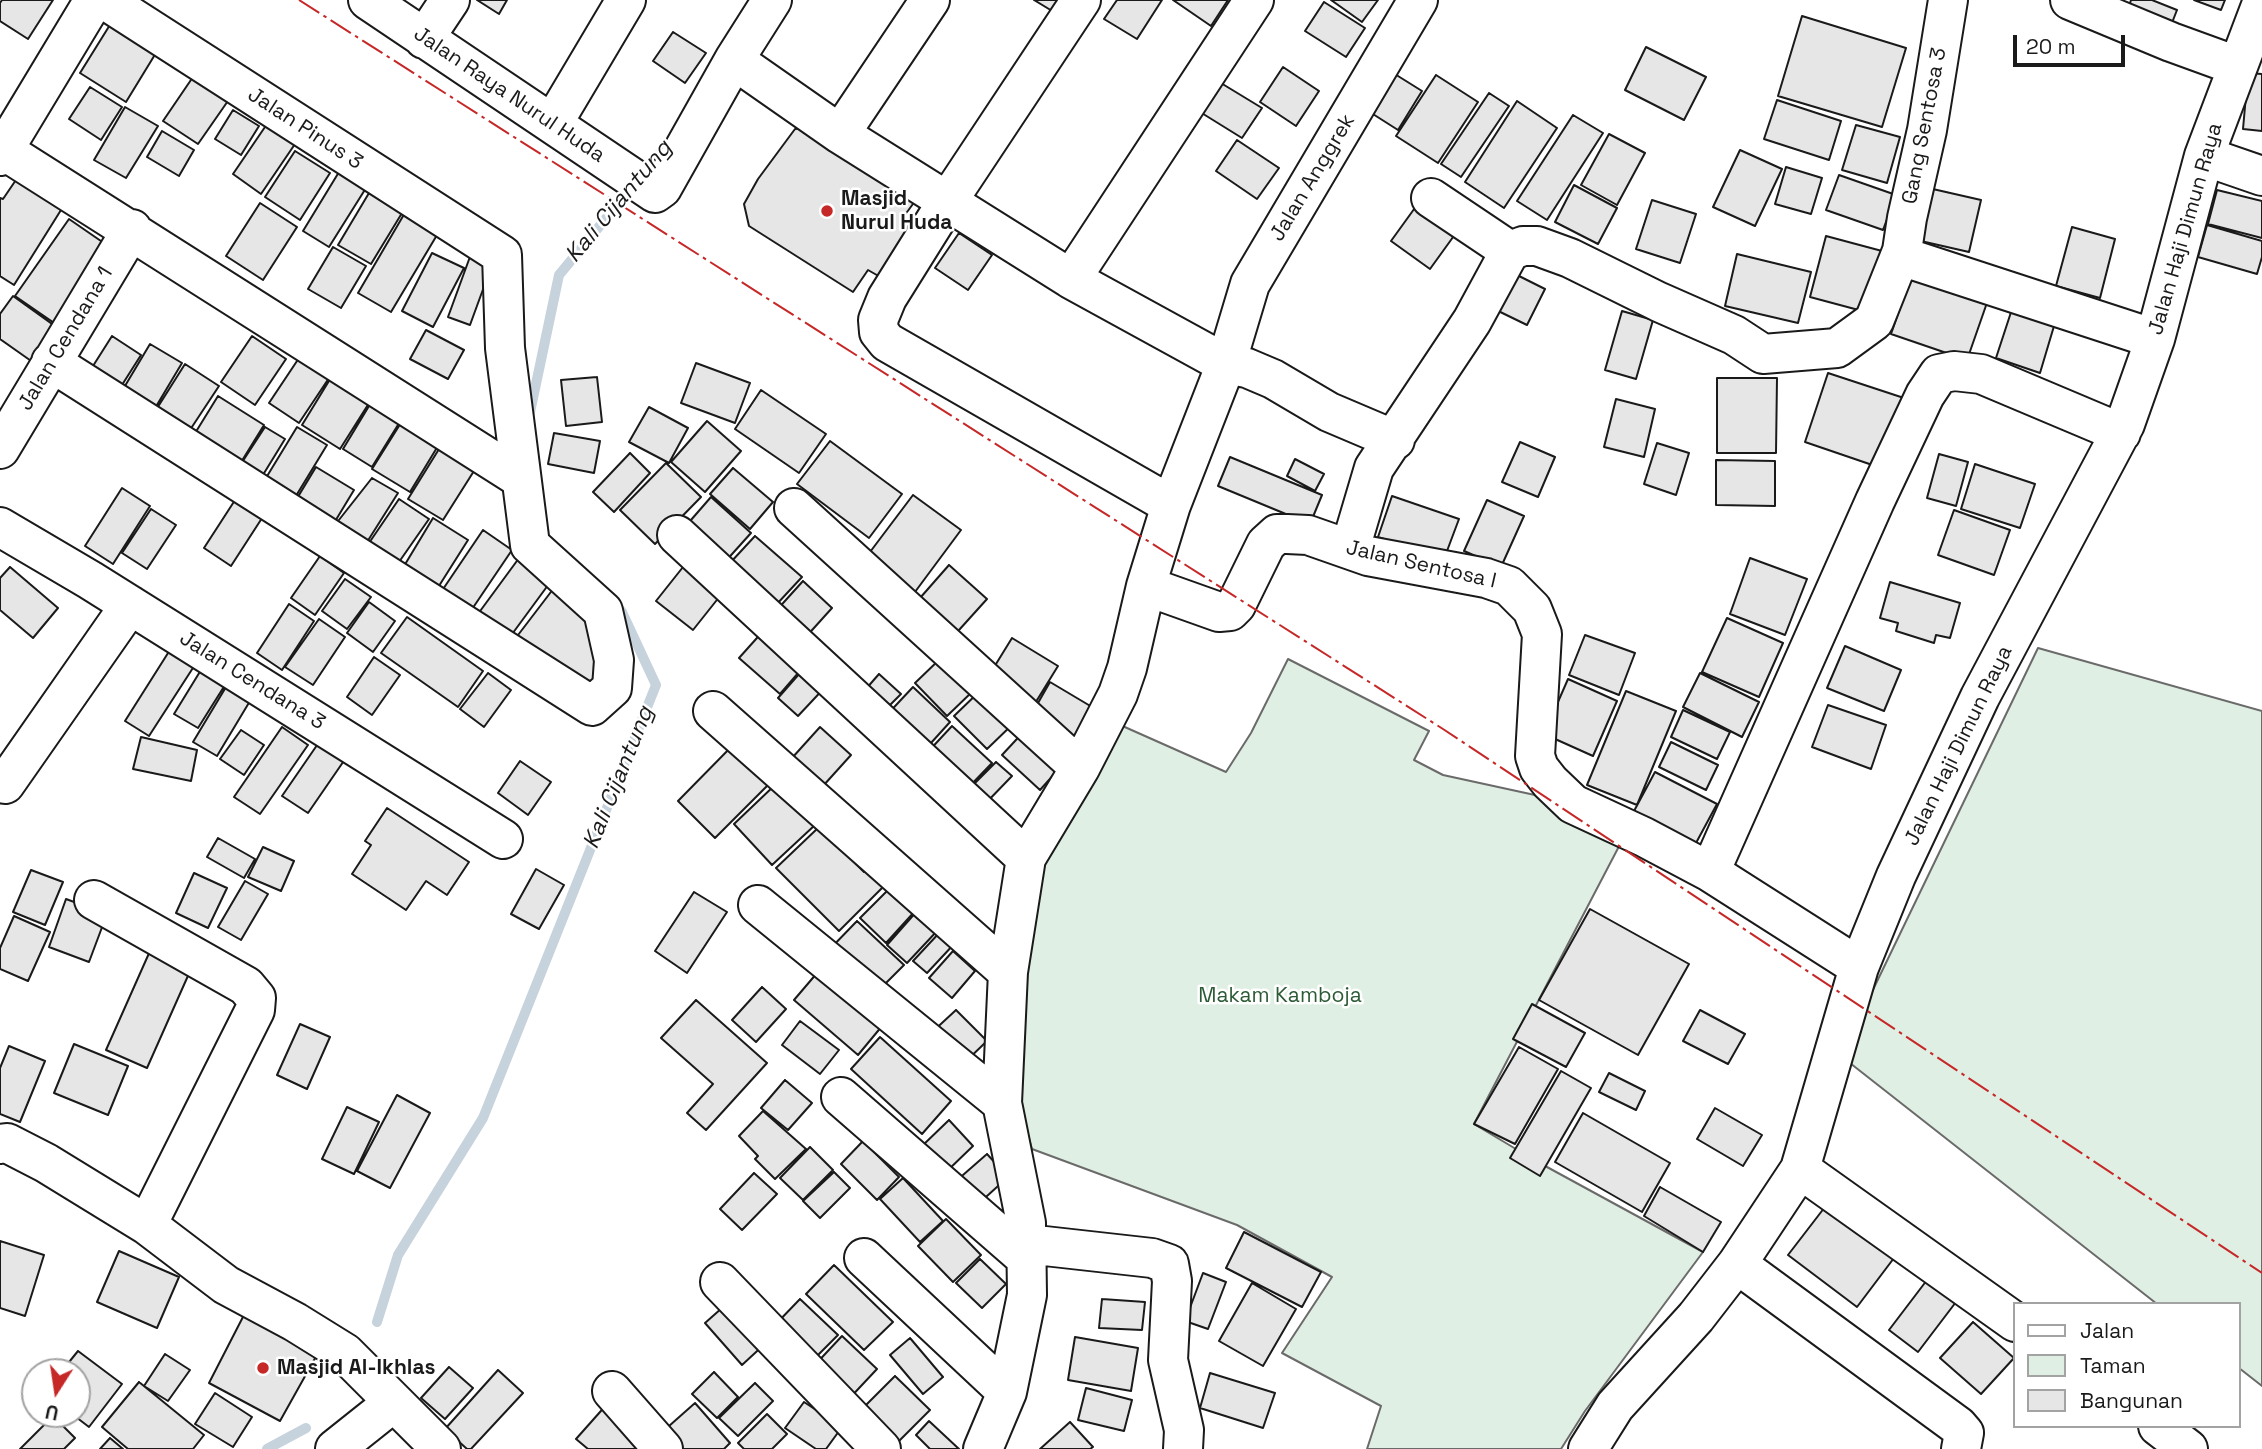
<!DOCTYPE html>
<html>
<head>
<meta charset="utf-8">
<style>
  body { margin:0 }
  #map { position:relative; width:2262px; height:1449px; overflow:hidden; background:#fff; font-family:"Space Grotesk",sans-serif }
  canvas { display:block }
  .legend { position:absolute; left:2013px; top:1302px; width:228px; height:126px; box-sizing:border-box; background:#fff; border:2px solid #a3a3a3; margin:0; padding:9px 12px; list-style:none; font-size:21px; color:#1a1a1a }
  .legend li { display:flex; align-items:center; gap:14px; height:35px }
  .legend b { width:35px; border:2px solid #a3a3a3 }
  .north { position:absolute; left:21px; top:1358px; width:70px; height:70px; box-sizing:border-box; background:#fff; border:2px solid #a3a3a3; border-radius:50%; rotate:192deg; font-size:19px; font-weight:700; line-height:28px; text-align:center; color:#1a1a1a }
  .north::after { content:''; display:block; margin:auto; width:24px; height:32px; background:#c62828; clip-path:polygon(50% 0,100% 100%,50% 72%,0 100%) }
  .scale { position:absolute; left:2013px; top:35px; width:112px; height:32px; box-sizing:border-box; border:4px solid #1a1a1a; border-top:0; padding-left:9px; font-size:21px; line-height:24px; white-space:nowrap; color:#1a1a1a; -webkit-text-stroke:5px #fff; paint-order:stroke }
</style>
</head>
<body>
<div id="map">
<canvas width="2262" height="1449"></canvas>
<ul class="legend">
<li><b style="height:9px;background:#fff"></b>Jalan</li>
<li><b style="height:19px;background:#e0efe3"></b>Taman</li>
<li><b style="height:19px;background:#e6e6e6"></b>Bangunan</li>
</ul>
<div class="north">U</div>
<div class="scale">20 m</div>
</div>
<script>
const ctx = document.querySelector('canvas').getContext('2d');
ctx.lineJoin = 'round';
function paint(path, color) {
  ctx.fillStyle = color;
  ctx.fill(path, 'evenodd');
}
function toPath(rows) {
  const path = new Path2D();
  for (const r of rows) {
    path.moveTo(r[0], r[1]);
    for (let i = 2; i < r.length; i += 2) path.lineTo(r[i], r[i + 1]);
  }
  return path;
}
function stroke(path, color, width, dash) {
  ctx.strokeStyle = color;
  ctx.lineWidth = width;
  ctx.lineCap = dash ? 'butt' : 'round';
  ctx.setLineDash(dash || []);
  ctx.stroke(path);
}
function drawText(font, color, halo, rows, align = 'center') {
  ctx.font = font + ' "Space Grotesk",sans-serif';
  ctx.lineWidth = 5;
  ctx.setLineDash([]);
  ctx.textBaseline = 'middle';
  ctx.strokeStyle = halo;
  ctx.fillStyle = color;
  for (const [text, x, y, turn = 0] of rows) {
    ctx.save();
    ctx.translate(x, y);
    ctx.rotate((+turn || 0) * Math.PI / 180);
    ctx.textAlign = isNaN(turn) ? turn : align;
    if (halo) ctx.strokeText(text, 0, 0);
    ctx.fillText(text, 0, 0);
    ctx.restore();
  }
}
const green = toPath([
  [2038,648,2262,711,2262,1386,2239,1368,2239,1304,2157,1304,1841,1056,2038,648],
  [1288,659,1429,731,1414,760,1443,775,1567,802,1627,831,1474,1124,1536,1161,1703,1252,1585,1411,1561,1449,1367,1449,1381,1406,1282,1353,1332,1277,1237,1225,1032,1149,1014,1087,1040,854,1118,724,1226,772,1251,733,1288,659]
]);
paint(green, '#e0efe3');
stroke(green, '#6a6a6a', 2);
stroke(toPath([
  [529,417,559,275,666,146],
  [377,1322,398,1255,483,1118,656,685,622,612,615,604],
  [267,1449,306,1428]
]), '#c6d2dc', 10);
const building = toPath([
  [2,0,53,0,28,39,0,21,0,3,2,0],
  [477,0,507,0,499,14,477,0],
  [1034,0,1072,0,1062,17,1034,0],
  [1117,0,1162,0,1137,39,1104,19,1117,0],
  [1173,0,1228,0,1211,26,1173,0],
  [1331,0,1378,0,1362,22,1331,0],
  [2131,0,2152,0,2177,10,2168,33,2126,16,2131,0],
  [2194,0,2225,0,2221,10,2194,0],
  [1324,2,1365,28,1346,57,1305,31,1324,2],
  [1802,16,1906,48,1882,127,1778,96,1802,16],
  [113,20,159,48,126,102,80,73,113,20],
  [673,32,706,53,685,83,653,61,673,32],
  [1646,47,1706,77,1684,120,1625,90,1646,47],
  [1283,67,1319,91,1296,126,1260,102,1283,67],
  [1390,71,1422,91,1398,130,1365,109,1390,71],
  [2248,73,2262,74,2262,131,2243,129,2248,73],
  [195,74,230,98,198,144,163,121,195,74],
  [1436,75,1478,102,1438,163,1396,136,1436,75],
  [1211,77,1262,108,1242,138,1192,107,1211,77],
  [90,87,122,107,101,140,69,119,90,87],
  [1489,93,1509,106,1461,177,1441,164,1489,93],
  [1777,100,1841,121,1829,160,1764,139,1777,100],
  [1517,101,1557,128,1504,208,1465,182,1517,101],
  [125,107,158,126,126,178,94,160,125,107],
  [233,110,259,126,241,155,215,139,233,110],
  [1573,115,1603,133,1547,220,1517,201,1573,115],
  [267,124,295,144,261,194,233,174,267,124],
  [1856,125,1900,137,1887,183,1842,170,1856,125],
  [817,127,918,197,902,219,914,227,882,278,868,270,853,292,749,226,744,204,758,179,795,129,817,127],
  [162,131,194,150,179,176,147,157,162,131],
  [1609,134,1645,153,1617,205,1581,185,1609,134],
  [1237,140,1279,168,1257,199,1216,171,1237,140],
  [1740,150,1782,169,1755,226,1713,207,1740,150],
  [295,151,330,173,300,220,265,197,295,151],
  [1786,167,1822,178,1811,214,1775,204,1786,167],
  [339,172,366,188,329,247,303,231,339,172],
  [20,174,66,202,14,285,0,276,0,198,3,199,20,174],
  [1839,175,1896,195,1883,230,1826,210,1839,175],
  [1574,185,1617,208,1598,244,1555,222,1574,185],
  [1924,187,1981,200,1969,252,1912,239,1924,187],
  [2217,190,2262,201,2262,238,2208,224,2217,190],
  [369,193,402,213,371,264,338,245,369,193],
  [1652,200,1696,214,1680,263,1636,249,1652,200],
  [260,203,297,227,263,280,226,256,260,203],
  [1417,205,1456,233,1430,269,1391,241,1417,205],
  [406,211,440,230,391,312,358,293,406,211],
  [69,219,114,250,60,327,15,296,69,219],
  [2207,225,2262,241,2262,257,2257,274,2198,257,2207,225],
  [2072,227,2115,239,2100,298,2056,286,2072,227],
  [959,233,992,255,968,290,935,268,959,233],
  [1826,236,1882,251,1866,312,1810,297,1826,236],
  [333,247,366,266,341,308,308,289,333,247],
  [432,253,464,268,433,327,402,311,432,253],
  [471,254,493,262,470,325,448,317,471,254],
  [1737,254,1811,272,1798,323,1725,306,1737,254],
  [1509,271,1545,289,1527,325,1490,307,1509,271],
  [1913,271,1989,297,1967,360,1891,334,1913,271],
  [13,296,59,329,34,363,0,339,0,314,13,296],
  [2014,303,2057,316,2040,373,1996,358,2014,303],
  [1622,311,1653,320,1636,379,1605,370,1622,311],
  [426,330,464,350,448,379,410,359,426,330],
  [112,336,141,355,115,396,86,377,112,336],
  [252,336,286,359,255,405,221,382,252,336],
  [150,344,182,363,148,420,116,401,150,344],
  [303,352,333,372,299,423,269,403,303,352],
  [696,363,750,383,735,423,681,403,696,363],
  [185,364,219,386,182,442,149,421,185,364],
  [1828,373,1910,400,1887,470,1805,442,1828,373],
  [332,376,371,400,340,449,302,425,332,376],
  [597,377,602,422,566,426,561,380,597,377],
  [1717,378,1777,378,1776,453,1717,453,1717,378],
  [761,390,826,434,799,473,735,429,761,390],
  [218,396,264,425,235,472,189,443,218,396],
  [1616,399,1655,409,1644,457,1604,447,1616,399],
  [372,401,401,420,372,467,343,449,372,401],
  [649,407,688,428,669,463,629,442,649,407],
  [404,418,441,441,410,492,372,469,404,418],
  [707,421,741,451,705,492,671,462,707,421],
  [265,427,285,439,258,483,237,470,265,427],
  [297,427,327,445,288,509,258,491,297,427],
  [554,433,600,441,594,473,548,464,554,433],
  [444,441,479,463,443,520,408,499,444,441],
  [830,441,902,494,869,538,797,484,830,441],
  [1520,442,1555,457,1538,497,1502,482,1520,442],
  [1657,443,1689,453,1676,495,1644,484,1657,443],
  [630,453,650,473,614,512,593,492,630,453],
  [1939,454,1968,462,1956,506,1927,498,1939,454],
  [1230,457,1322,495,1310,524,1218,486,1230,457],
  [1295,459,1324,474,1315,491,1287,476,1295,459],
  [1716,460,1775,461,1775,506,1716,505,1716,460],
  [666,463,701,497,655,544,620,510,666,463],
  [1975,464,2035,484,2020,528,1961,509,1975,464],
  [316,467,354,490,331,528,293,505,316,467],
  [733,468,773,502,750,529,710,494,733,468],
  [372,478,398,493,362,550,331,530,372,478],
  [122,488,150,506,113,564,85,546,122,488],
  [913,495,961,530,912,596,864,560,913,495],
  [1392,496,1459,519,1444,559,1378,537,1392,496],
  [237,497,264,515,231,566,204,548,237,497],
  [711,497,751,533,724,563,684,528,711,497],
  [399,499,429,519,399,562,369,543,399,499],
  [1487,500,1524,516,1501,567,1464,551,1487,500],
  [151,509,176,525,147,569,122,553,151,509],
  [1954,510,2010,530,1994,575,1938,555,1954,510],
  [433,518,468,540,432,597,398,576,433,518],
  [483,530,512,550,464,621,435,601,483,530],
  [755,536,802,577,776,605,730,563,755,536],
  [522,554,554,577,507,641,475,618,522,554],
  [320,556,344,573,315,615,291,598,320,556],
  [1750,558,1807,579,1785,635,1730,614,1750,558],
  [687,562,724,591,693,630,656,601,687,562],
  [949,565,987,599,950,640,913,606,949,565],
  [10,567,58,608,33,638,0,610,0,578,10,567],
  [345,579,371,597,347,629,322,611,345,579],
  [803,581,832,608,804,639,775,612,803,581],
  [1890,582,1960,603,1950,638,1936,635,1934,643,1896,631,1898,623,1880,618,1890,582],
  [557,584,593,611,607,669,588,693,515,639,557,584],
  [369,602,395,621,373,652,347,633,369,602],
  [289,604,314,621,282,670,257,653,289,604],
  [407,617,483,671,458,707,381,653,407,617],
  [1727,618,1783,643,1759,697,1702,672,1727,618],
  [319,619,345,637,313,685,285,667,319,619],
  [765,629,806,664,780,694,739,658,765,629],
  [1585,635,1635,653,1619,695,1569,675,1585,635],
  [1012,638,1058,666,1034,705,988,677,1012,638],
  [175,642,200,657,149,736,125,721,175,642],
  [1845,646,1901,670,1884,711,1827,688,1845,646],
  [374,657,400,675,372,715,347,697,374,657],
  [941,658,973,691,947,716,915,683,941,658],
  [807,665,828,684,798,716,778,698,807,665],
  [201,670,225,685,198,728,174,714,201,670],
  [488,673,511,690,484,727,460,709,488,673],
  [1700,673,1759,702,1742,737,1683,707,1700,673],
  [879,674,901,694,886,709,865,690,879,674],
  [1568,679,1617,701,1593,756,1544,734,1568,679],
  [1050,682,1092,707,1073,741,1030,717,1050,682],
  [226,687,250,701,217,756,193,742,226,687],
  [913,687,950,722,921,754,883,719,913,687],
  [982,689,1015,722,987,749,954,716,982,689],
  [1626,691,1676,711,1637,805,1587,785,1626,691],
  [1828,705,1886,725,1871,769,1812,747,1828,705],
  [1683,710,1730,732,1717,759,1671,737,1683,710],
  [952,726,992,763,964,792,925,755,952,726],
  [282,727,308,745,260,814,234,797,282,727],
  [820,727,851,755,823,786,792,758,820,727],
  [1028,727,1066,761,1040,790,1002,755,1028,727],
  [241,730,264,745,244,775,220,759,241,730],
  [324,735,350,752,308,813,282,796,324,735],
  [141,737,197,750,191,781,133,769,141,737],
  [1671,742,1718,765,1706,790,1659,767,1671,742],
  [735,743,773,780,715,838,678,801,735,743],
  [520,761,551,782,528,815,498,793,520,761],
  [996,762,1012,776,983,806,967,791,996,762],
  [1655,772,1717,804,1696,843,1634,811,1655,772],
  [776,784,815,825,772,865,734,824,776,784],
  [387,808,469,862,447,895,426,881,406,910,352,874,371,845,365,841,387,808],
  [819,827,864,872,877,859,894,876,839,931,776,868,819,827],
  [218,838,255,859,244,878,207,857,218,838],
  [263,847,294,861,281,891,248,877,263,847],
  [536,869,564,885,539,929,511,914,536,869],
  [31,870,63,882,45,925,13,912,31,870],
  [194,873,227,888,208,928,176,913,194,873],
  [245,881,268,894,241,940,218,927,245,881],
  [891,887,916,910,886,943,860,918,891,887],
  [694,892,727,912,687,973,655,951,694,892],
  [66,899,107,914,89,962,49,947,66,899],
  [1590,909,1689,964,1638,1055,1539,1000,1590,909],
  [917,911,938,930,907,963,887,945,917,911],
  [14,916,50,932,28,981,0,969,0,948,14,916],
  [857,921,904,965,873,996,827,952,857,921],
  [941,931,955,943,927,973,913,961,941,931],
  [150,951,191,969,147,1068,106,1050,150,951],
  [953,951,975,971,952,998,929,978,953,951],
  [823,966,887,1020,858,1055,794,1000,823,966],
  [762,987,786,1009,756,1042,732,1020,762,987],
  [696,1000,767,1063,706,1130,687,1113,713,1084,661,1038,696,1000],
  [1532,1004,1585,1033,1566,1067,1513,1039,1532,1004],
  [956,1010,987,1041,961,1066,929,1035,956,1010],
  [1700,1010,1745,1034,1728,1064,1683,1041,1700,1010],
  [800,1021,839,1050,820,1074,782,1045,800,1021],
  [300,1024,330,1037,307,1089,277,1075,300,1024],
  [880,1037,951,1101,922,1134,851,1069,880,1037],
  [74,1044,128,1066,108,1115,54,1093,74,1044],
  [9,1046,45,1061,20,1122,0,1114,0,1068,9,1046],
  [1519,1047,1558,1069,1515,1144,1474,1124,1519,1047],
  [1561,1071,1591,1088,1540,1176,1510,1158,1561,1071],
  [1609,1073,1645,1091,1636,1110,1599,1092,1609,1073],
  [785,1080,812,1103,788,1130,761,1108,785,1080],
  [397,1095,430,1113,390,1188,357,1171,397,1095],
  [347,1107,379,1122,354,1174,322,1159,347,1107],
  [1715,1108,1762,1135,1743,1166,1697,1139,1715,1108],
  [763,1111,806,1149,775,1179,755,1159,758,1156,739,1136,763,1111],
  [1583,1113,1670,1163,1642,1212,1555,1162,1583,1113],
  [949,1120,973,1146,945,1173,921,1147,949,1120],
  [863,1141,899,1177,877,1200,841,1164,863,1141],
  [810,1147,833,1170,803,1200,780,1178,810,1147],
  [987,1154,1008,1177,976,1206,955,1182,987,1154],
  [834,1172,850,1188,820,1218,803,1201,834,1172],
  [754,1173,777,1194,742,1230,720,1209,754,1173],
  [903,1178,943,1221,920,1242,880,1199,903,1178],
  [1660,1187,1721,1222,1703,1252,1644,1216,1660,1187],
  [1828,1203,1897,1254,1857,1307,1788,1255,1828,1203],
  [946,1219,981,1255,953,1282,918,1246,946,1219],
  [1244,1232,1321,1272,1302,1307,1226,1268,1244,1232],
  [0,1241,44,1255,25,1316,0,1308,0,1241],
  [119,1251,179,1277,157,1328,97,1302,119,1251],
  [980,1259,1006,1284,982,1308,956,1283,980,1259],
  [834,1265,893,1322,864,1350,806,1294,834,1265],
  [1203,1273,1226,1282,1208,1329,1185,1321,1203,1273],
  [1927,1280,1956,1302,1918,1352,1889,1330,1927,1280],
  [1252,1283,1296,1309,1263,1366,1219,1341,1252,1283],
  [800,1299,838,1335,811,1362,774,1326,800,1299],
  [1102,1299,1145,1302,1142,1330,1099,1328,1102,1299],
  [731,1300,768,1341,742,1365,705,1323,731,1300],
  [245,1313,318,1353,280,1421,209,1383,245,1313],
  [1973,1322,2014,1358,1981,1394,1940,1358,1973,1322],
  [842,1336,877,1369,846,1402,811,1369,842,1336],
  [1075,1337,1138,1348,1131,1391,1068,1380,1075,1337],
  [910,1338,943,1377,923,1394,890,1355,910,1338],
  [78,1351,122,1384,89,1427,72,1414,77,1414,77,1372,61,1372,78,1351],
  [165,1354,190,1370,168,1401,144,1386,165,1354],
  [449,1367,473,1388,445,1419,421,1398,449,1367],
  [498,1370,523,1393,471,1449,467,1449,445,1429,498,1370],
  [714,1372,738,1397,717,1418,692,1394,714,1372],
  [1210,1373,1275,1393,1263,1428,1200,1408,1210,1373],
  [895,1376,930,1410,894,1446,859,1412,895,1376],
  [139,1382,204,1435,193,1449,128,1449,102,1427,139,1382],
  [755,1383,773,1401,738,1436,719,1418,755,1383],
  [1086,1388,1132,1400,1124,1431,1078,1420,1086,1388],
  [215,1393,252,1417,233,1447,195,1424,215,1393],
  [804,1402,842,1427,826,1449,816,1449,785,1428,804,1402],
  [608,1403,640,1449,588,1449,576,1439,608,1403],
  [695,1403,730,1443,724,1449,673,1449,660,1434,695,1403],
  [767,1414,787,1434,772,1449,744,1449,738,1443,767,1414],
  [53,1416,75,1438,64,1449,20,1449,53,1416],
  [929,1421,959,1449,930,1449,916,1435,929,1421],
  [1070,1422,1093,1447,1090,1449,1040,1449,1070,1422],
  [110,1438,123,1449,100,1449,110,1438]
]);
paint(building, '#e6e6e6');
stroke(building, '#1a1a1a', 2);
const minor = toPath([
  [368,0,655,193,662,188,734,60,840,134,1071,279,1226,364,1247,368,1273,379,1329,412,1395,440],
  [1081,0,947,202,887,298,878,320,879,332,887,342,1171,505],
  [2070,0,2171,42,2237,66],
  [424,39,450,0],
  [734,60,772,0],
  [553,123,626,0],
  [840,134,930,0],
  [0,148,520,478],
  [0,156,94,0],
  [2204,156,2262,176],
  [1431,198,1510,251],
  [1902,251,1904,256,1910,259,2155,339],
  [1071,279,1254,0],
  [51,362,592,706,612,688,614,660,603,611,530,545,505,348,502,255,105,0],
  [0,449,132,229],
  [794,508,1080,768],
  [0,527,90,580,503,839],
  [677,535,1026,858],
  [1350,549,1374,468,1472,321,1510,251,1523,246,1537,246,1570,258,1659,302,1734,335,1763,354,1837,348,1874,321,1902,251,1907,218,1927,130,1948,0],
  [1146,586,1219,612,1230,611,1236,605,1266,544,1277,534,1287,534,1308,535,1368,556,1486,578,1509,586,1532,609,1542,634,1535,756,1539,768,1550,782,1573,804,1644,837,1710,872,1859,967],
  [713,711,1008,972],
  [5,784,130,605],
  [1710,872,1875,501,1925,395,1939,374,1954,371,1981,374,2121,433],
  [94,900,246,986,256,998,255,1010,147,1225],
  [758,905,1002,1103],
  [841,1097,1027,1259],
  [0,1144,7,1143,46,1163,147,1225,226,1285,295,1322,345,1353,441,1449],
  [1800,1169,2015,1322],
  [1027,1244,1152,1258,1169,1264,1172,1281,1168,1360,1184,1430,1183,1449],
  [864,1258,1007,1392],
  [1737,1264,1958,1426,1964,1433,1961,1449],
  [720,1282,881,1449],
  [612,1391,663,1449],
  [2158,1426,2188,1449],
  [335,1449,394,1402],
  [983,1449,1007,1392,1027,1295,1026,1223,1002,1103,1008,972,1026,858,1080,768,1118,694,1127,668,1146,586,1171,505,1226,364,1250,284,1418,0],
  [1588,1449,1615,1406,1696,1317,1737,1264,1800,1169,1859,967,1896,876,1980,697,2125,424,2155,339,2204,156,2262,3]
]);
stroke(minor, '#1a1a1a', 42);
stroke(minor, '#fff', 38);
stroke(toPath([
  [299,0,1443,729,2262,1273]
]), '#c62828', 2, [24, 5, 3.5, 5]);
for (const [x, y, r, color] of [
  [827,211,7,"#c62828"],
  [263,1368,7,"#c62828"]
]) {
  const dot = new Path2D();
  dot.arc(x, y, r, 0, 2 * Math.PI);
  ctx.fillStyle = color;
  ctx.fill(dot);
  stroke(dot, '#fff', 2.5);
}
drawText('21px', '#1a1a1a', '#fff', [
  ["Jalan Raya Nurul Huda",509,95,34],
  ["Gang Sentosa 3",1925,126,-79],
  ["Jalan Pinus 3",305,129,33],
  ["Jalan Anggrek",1313,178,-59],
  ["Jalan Haji Dimun Raya",2186,229,-74],
  ["Jalan Cendana 1",66,339,-59],
  ["Jalan Sentosa I",1421,565,13],
  ["Jalan Cendana 3",252,681,32],
  ["Jalan Haji Dimun Raya",1959,746,-64]
]);
drawText('bold 21px', '#1a1a1a', '#fff', [
  ["Masjid",841,199],
  ["Nurul Huda",841,223],
  ["Masjid Al-Ikhlas",277,1368]
], 'left');
drawText('21px', '#2b5a34', '#fff', [
  ["Makam Kamboja",1280,996]
]);
drawText('italic 23px', '#1a1a1a', '#fff', [
  ["Kali Cijantung",619,202,-50],
  ["Kali Cijantung",619,778,-68]
]);
</script>
</body>
</html>
